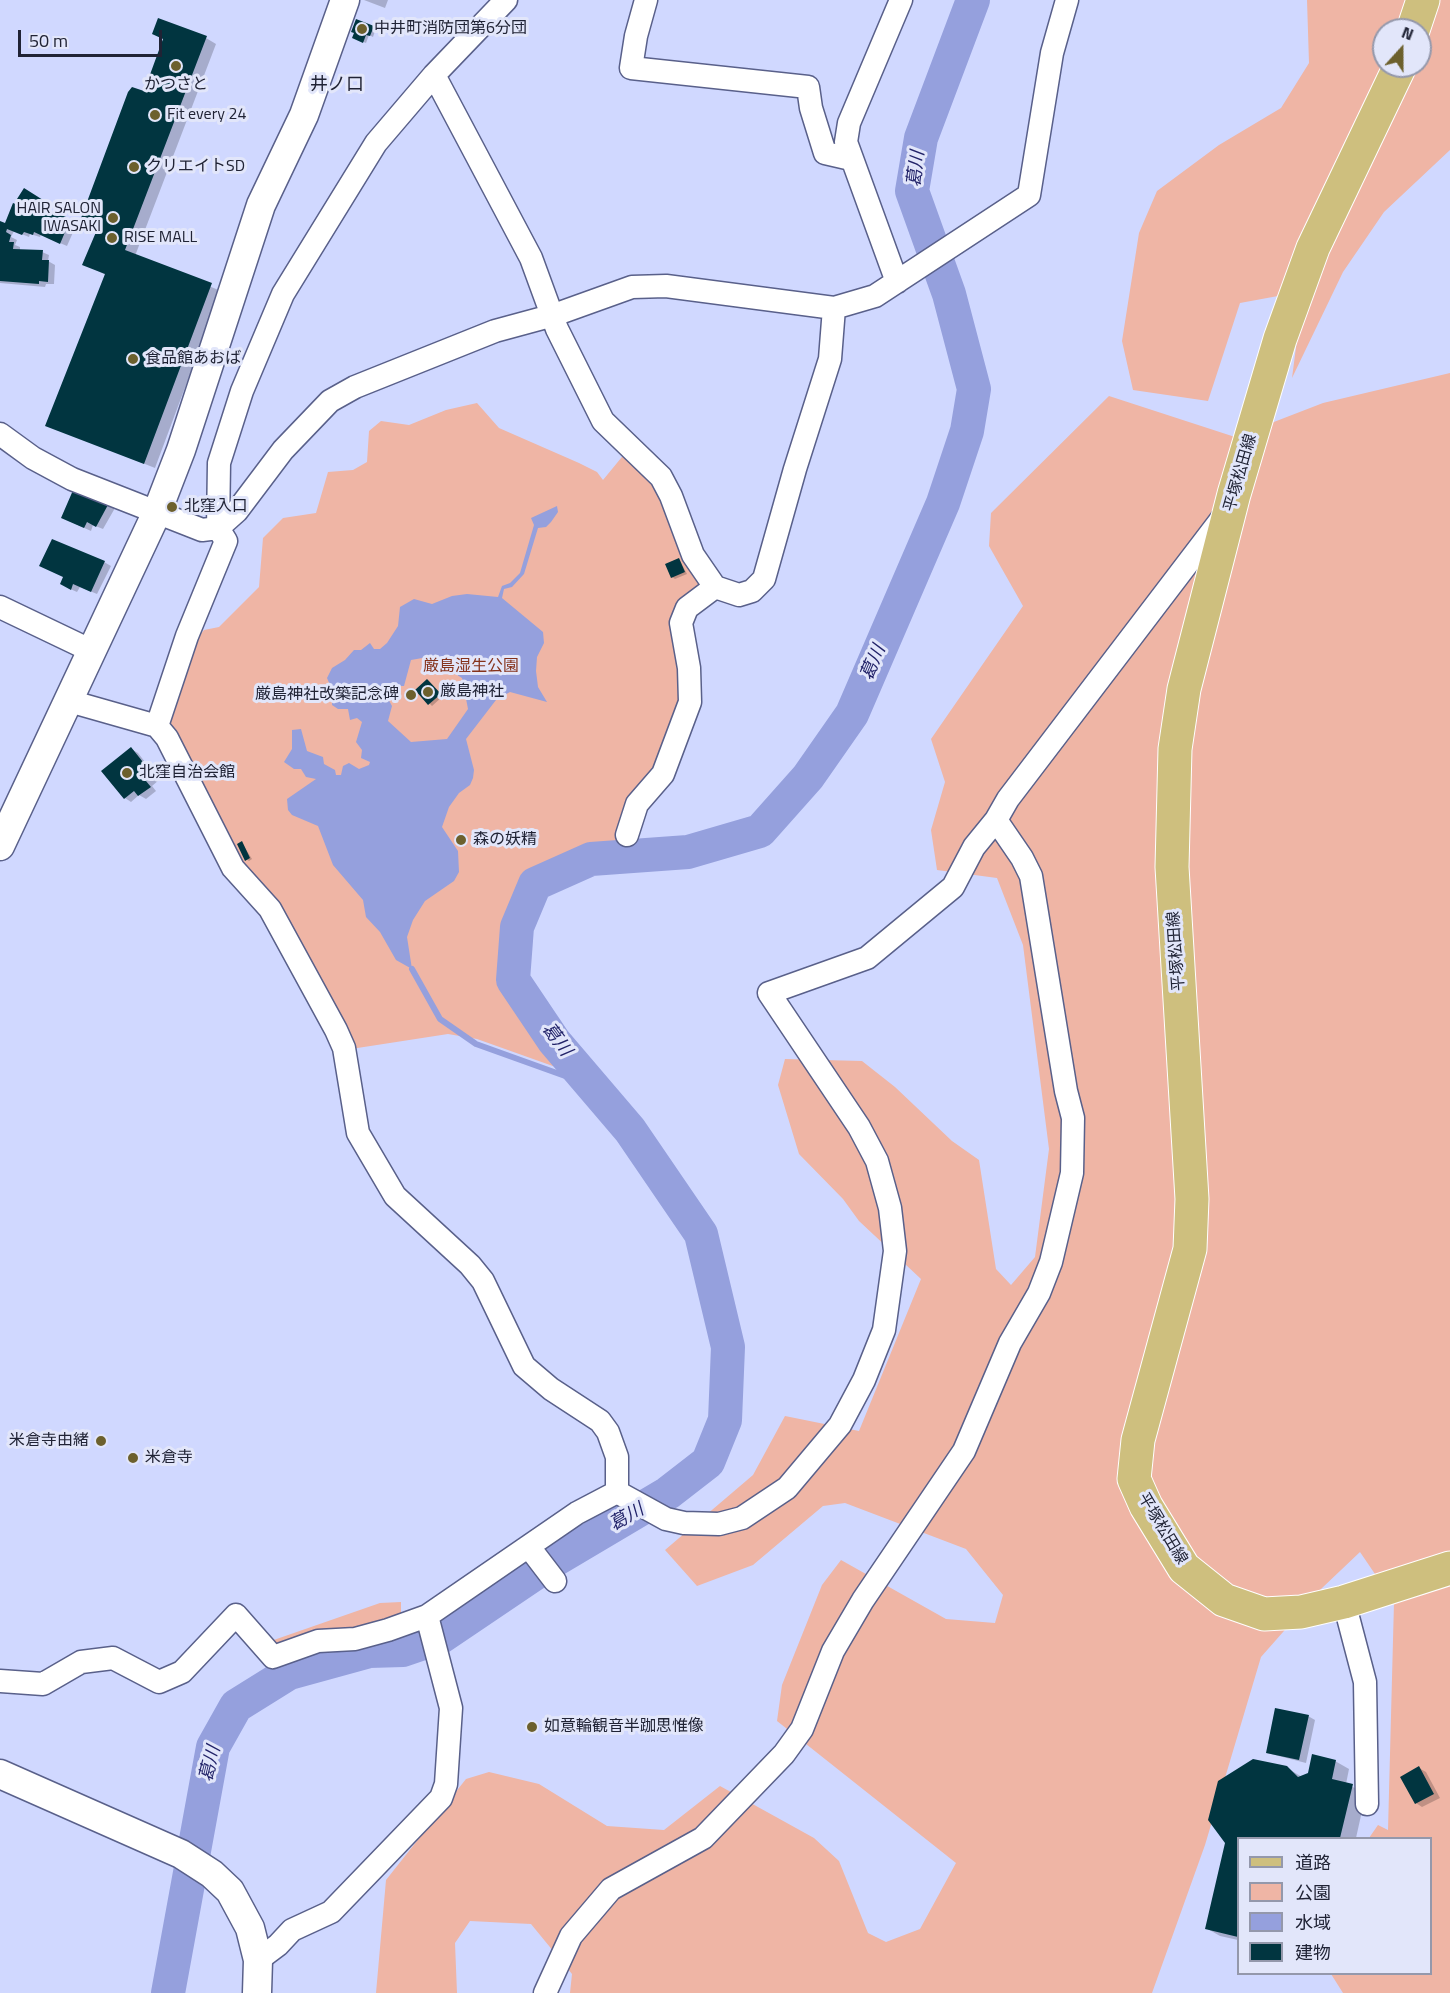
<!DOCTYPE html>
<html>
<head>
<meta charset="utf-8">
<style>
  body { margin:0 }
  #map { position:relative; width:1450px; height:1993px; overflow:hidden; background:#d0d8ff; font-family:"Titillium Web","Noto Sans JP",sans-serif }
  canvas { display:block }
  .legend { position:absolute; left:1237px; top:1837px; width:195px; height:138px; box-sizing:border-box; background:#e2e6fa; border:2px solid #9498ab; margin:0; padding:8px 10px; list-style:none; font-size:18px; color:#202335 }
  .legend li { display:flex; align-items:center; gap:12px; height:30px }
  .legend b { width:30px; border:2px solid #9498ab }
  .north { position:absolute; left:1372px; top:18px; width:60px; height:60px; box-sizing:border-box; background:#e2e6fa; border:2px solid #9498ab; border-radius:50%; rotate:21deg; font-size:16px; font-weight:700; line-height:24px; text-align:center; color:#202335 }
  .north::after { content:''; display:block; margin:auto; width:21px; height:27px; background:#6c602d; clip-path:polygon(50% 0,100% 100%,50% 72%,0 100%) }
  .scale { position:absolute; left:18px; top:30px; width:144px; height:27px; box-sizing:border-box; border:3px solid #202335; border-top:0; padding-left:8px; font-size:18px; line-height:21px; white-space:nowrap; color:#202335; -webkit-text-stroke:4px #e2e6fa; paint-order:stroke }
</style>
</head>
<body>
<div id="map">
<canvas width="1450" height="1993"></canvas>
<ul class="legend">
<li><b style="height:8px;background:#cebf7e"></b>道路</li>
<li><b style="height:16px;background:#efb5a5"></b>公園</li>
<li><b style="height:16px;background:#95a0dd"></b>水域</li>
<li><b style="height:16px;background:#013540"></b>建物</li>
</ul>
<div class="north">N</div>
<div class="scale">50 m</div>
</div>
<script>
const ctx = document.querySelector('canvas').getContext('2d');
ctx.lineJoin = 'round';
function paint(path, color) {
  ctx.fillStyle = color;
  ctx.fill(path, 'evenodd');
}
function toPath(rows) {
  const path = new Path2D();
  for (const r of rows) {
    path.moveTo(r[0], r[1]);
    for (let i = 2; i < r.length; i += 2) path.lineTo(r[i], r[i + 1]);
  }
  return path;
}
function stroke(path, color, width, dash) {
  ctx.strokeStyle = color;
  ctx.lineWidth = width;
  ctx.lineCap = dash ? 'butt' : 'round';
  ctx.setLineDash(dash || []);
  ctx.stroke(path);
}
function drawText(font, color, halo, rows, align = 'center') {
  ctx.font = font + ' "Titillium Web","Noto Sans JP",sans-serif';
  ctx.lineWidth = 6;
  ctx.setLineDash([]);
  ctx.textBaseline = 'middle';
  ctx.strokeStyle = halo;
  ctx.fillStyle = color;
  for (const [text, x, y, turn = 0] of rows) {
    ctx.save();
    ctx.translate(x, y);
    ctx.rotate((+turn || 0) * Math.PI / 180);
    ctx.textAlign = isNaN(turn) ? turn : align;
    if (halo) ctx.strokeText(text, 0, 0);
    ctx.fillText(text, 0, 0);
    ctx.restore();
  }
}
paint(toPath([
  [1307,0,1450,0,1450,150,1384,212,1343,272,1292,378,1298,332,1278,296,1240,303,1208,401,1133,390,1122,341,1139,233,1157,191,1219,145,1281,108,1309,63],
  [1384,30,1420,30,1420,66,1384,66],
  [1450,373,1450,1993,1343,1993,1331,1974,1430,1974,1430,1838,1369,1838,1378,1825,1388,1830,1394,1602,1360,1552,1321,1589,1261,1657,1205,1845,1152,1993,570,1993,572,1974,531,1924,470,1921,455,1943,457,1993,376,1993,386,1880,466,1779,489,1772,539,1784,607,1826,664,1830,720,1786,814,1838,839,1861,868,1933,886,1942,920,1929,956,1863,777,1721,782,1685,822,1585,841,1560,946,1619,995,1623,1003,1595,966,1549,845,1503,823,1506,753,1565,697,1586,665,1550,753,1475,785,1416,859,1431,921,1279,859,1221,843,1199,799,1154,778,1085,785,1059,862,1061,895,1087,952,1141,979,1160,996,1269,1011,1285,1035,1257,1049,1149,1023,945,997,878,937,870,931,830,945,782,931,739,1023,606,989,546,991,513,1109,396,1235,437,1323,403],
  [477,403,499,428,579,463,597,472,603,480,626,452,659,480,703,586,683,607,684,695,660,769,619,840,571,852,550,865,526,887,512,910,503,936,502,968,506,990,515,1011,564,1070,477,1039,448,1034,351,1049,250,880,168,718,196,640,204,630,219,627,259,587,263,538,283,518,316,513,328,472,353,470,367,462,369,431,381,421,409,425,446,410],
  [401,1602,401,1616,280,1649,268,1642,380,1603]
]), '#efb5a5');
paint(toPath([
  [557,506,558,512,551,522,546,527,538,528,524,574,512,587,504,589,502,598,543,632,544,643,537,657,536,671,538,687,547,702,510,692,496,700,466,739,474,770,473,778,470,785,459,793,449,807,442,827,458,851,459,872,454,881,425,901,413,920,407,937,412,969,396,960,380,932,366,917,363,900,333,865,318,826,292,815,288,810,287,799,316,779,306,777,301,769,294,769,284,762,292,749,292,730,301,729,307,751,323,757,324,764,335,770,336,775,341,775,343,766,349,763,359,769,369,765,370,762,361,758,362,750,356,742,362,722,357,718,350,720,348,709,338,709,332,705,333,692,327,678,332,668,345,660,354,650,361,650,370,643,374,649,380,649,387,643,398,626,400,607,414,599,432,604,452,596,467,594,498,597,502,586,510,583,520,573,534,525,531,518],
  [428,657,462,678,468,709,447,739,411,742,388,721,392,706,386,695,390,686,404,686,411,660]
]), '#95a0dd');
paint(toPath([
  [364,0,388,0,385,8],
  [373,27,376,28,373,37,369,35,366,43,356,39],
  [206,38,216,44,135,256,221,291,155,468,47,425,106,275,84,264,100,226,83,217,145,93],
  [24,190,44,203,41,209,72,222,70,227,74,230,67,246,41,235,40,237,30,234,29,237,14,231,11,237,17,240,15,245,20,247,20,251,42,252,49,255,48,261,55,265,54,284,46,284,45,287,0,283,0,223,5,225,39,215,40,211,19,199],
  [74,490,115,508,103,529,93,525,91,531,69,521],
  [679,559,687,574,675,579,672,577],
  [104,562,111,566,97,594,80,587,77,592,68,588,65,577],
  [428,680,443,696,432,706,417,690],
  [131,749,138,753,159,780,152,786,156,791,146,799,139,795,131,802,125,798],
  [242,843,252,859,249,861,246,859],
  [1308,1716,1315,1720,1306,1763,1267,1753],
  [1335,1761,1349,1769,1346,1784,1366,1793,1356,1838,1238,1838,1238,1940,1220,1936,1206,1928,1226,1843,1287,1768,1302,1777],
  [1419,1768,1426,1772,1440,1798,1422,1807,1416,1803]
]), '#0003');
stroke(toPath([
  [412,969,440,1019,476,1044,593,1086]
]), '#95a0dd', 6);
stroke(toPath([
  [168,1993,213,1747,236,1706,289,1673,369,1651,403,1650,441,1637,555,1560,668,1493,708,1462,725,1420,728,1347,701,1234,630,1130,554,1041,513,980,517,927,535,884,591,859,688,852,760,831,808,777,852,714,943,503,967,431,974,389,949,294,912,191,921,138,973,0]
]), '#95a0dd', 34);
paint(toPath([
  [158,18,207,36,125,250,212,283,144,464,45,426,105,274,82,265,99,225,81,218,128,92,132,87,144,91,163,39,152,34],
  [356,19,374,26,370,36,366,35,363,43,352,38,354,33,351,32],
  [24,188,43,200,36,211,17,199],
  [13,203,41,214,38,212,40,207,66,217,64,223,68,225,60,244,34,232,33,235,24,232,22,235,7,229,6,232,11,235,9,242,14,242,13,249,43,250,42,260,49,260,48,282,39,281,39,284,0,281,0,221,5,223],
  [74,488,109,503,96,527,87,522,84,528,61,518],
  [52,539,105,561,91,592,73,584,71,590,60,584,63,577,39,566],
  [679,558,685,572,671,578,665,564],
  [427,679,441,694,428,705,415,690],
  [131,747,154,776,146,781,151,787,138,796,134,791,124,799,101,771],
  [242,841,250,858,245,861,237,844],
  [1275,1708,1309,1715,1299,1760,1266,1753],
  [1312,1754,1336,1760,1332,1779,1353,1784,1340,1838,1238,1838,1238,1937,1205,1929,1225,1843,1208,1820,1218,1781,1253,1759,1287,1766,1298,1777,1308,1773],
  [1419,1766,1434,1794,1415,1804,1400,1777]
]), '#013540');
const minor = toPath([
  [646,0,636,36,631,68,808,87,811,108,825,153,851,159],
  [434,75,531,258,557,329,603,421,661,477,671,496,693,555,715,587,739,595,752,591,764,579,795,469,830,359,834,308],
  [897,282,846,142,849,123,901,0],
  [0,434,33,458,72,479,202,530,218,528,237,511,283,450,330,401,355,387,495,331,554,315,632,287,666,286,834,308,875,296,1029,195,1052,53,1067,0],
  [0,607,92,651],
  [69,701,157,726,167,738,233,868,270,909,336,1030,344,1048,358,1133,395,1196,470,1265,483,1281,524,1366,551,1389,600,1421,608,1432,617,1457,617,1492],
  [157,726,187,636,226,541,218,528,219,463,242,391,283,294,376,143,434,75,506,0],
  [627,835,637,804,663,774,690,702,689,668,681,623,687,608,715,587],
  [617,1492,666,1519,684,1523,719,1524,742,1518,787,1488,840,1425,864,1380,884,1330,895,1251,890,1208,877,1161,859,1127,769,993,867,958,953,887,974,847,996,820,1008,799,1226,513],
  [529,1547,555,1581],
  [1344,1602,1365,1682,1367,1804],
  [0,1681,43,1684,81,1662,113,1658,159,1682,182,1672,236,1615,273,1657,318,1641,355,1639,388,1630,427,1616,577,1513,617,1492],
  [258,1960,278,1945,292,1930,331,1912,441,1798,446,1784,451,1708,427,1616],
  [545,1993,571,1936,611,1889,703,1838,784,1754,802,1729,833,1651,863,1600,964,1451,1010,1343,1039,1293,1051,1262,1072,1173,1073,1118,1066,1091,1031,876,1022,858,996,820]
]);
const tertiary = toPath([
  [0,846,157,512,181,450,261,205,304,115,345,0],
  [0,1774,181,1854,212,1874,230,1891,250,1928,258,1960,257,1993]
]);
const primary = toPath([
  [1413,30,1423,0],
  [1400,66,1313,248,1280,339,1234,494,1184,689,1175,749,1172,867,1192,1199,1190,1249,1138,1440,1134,1479,1146,1506,1184,1568,1224,1600,1264,1614,1301,1612,1344,1602,1450,1568]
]);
stroke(minor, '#59608a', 25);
stroke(tertiary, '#59608a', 31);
stroke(primary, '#fff', 35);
stroke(minor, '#fff', 22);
stroke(tertiary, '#fff', 28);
stroke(primary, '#cebf7e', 33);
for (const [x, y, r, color] of [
  [362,29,6,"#6c602d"],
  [176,66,6,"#6c602d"],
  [155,115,6,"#6c602d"],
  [134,167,6,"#6c602d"],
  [113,218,6,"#6c602d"],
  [112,238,6,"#6c602d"],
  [133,359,6,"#6c602d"],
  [172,507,6,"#6c602d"],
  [428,692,6,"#6c602d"],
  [411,695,6,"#6c602d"],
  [127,773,6,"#6c602d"],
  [461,840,6,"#6c602d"],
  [101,1441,6,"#6c602d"],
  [133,1458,6,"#6c602d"],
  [532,1727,6,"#6c602d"]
]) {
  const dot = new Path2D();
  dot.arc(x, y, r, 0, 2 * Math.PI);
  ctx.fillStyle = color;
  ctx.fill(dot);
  stroke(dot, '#e2e6fa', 2);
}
drawText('16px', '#202335', '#e2e6fa', [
  ["中井町消防団第6分団",374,29],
  ["かつさと",176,85,"center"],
  ["Fit every 24",167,115],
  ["クリエイトSD",146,167],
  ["HAIR SALON",101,209,"right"],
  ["lWASAKl",101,227,"right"],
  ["RISE MALL",124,238],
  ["食品館あおば",145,359],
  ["北窪入口",184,507],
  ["厳島神社",440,692],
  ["厳島神社改築記念碑",399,695,"right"],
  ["北窪自治会館",139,773],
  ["森の妖精",473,840],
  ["米倉寺由緒",89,1441,"right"],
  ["米倉寺",145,1458],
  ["如意輪観音半跏思惟像",544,1727]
], 'left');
drawText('16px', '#202335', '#e2e6fa', [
  ["平塚松田線",1241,473,-74],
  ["平塚松田線",1177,951,-94],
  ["平塚松田線",1162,1529,59]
]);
drawText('16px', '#85321b', '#e2e6fa', [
  ["厳島湿生公園",471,667]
]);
drawText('18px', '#202335', '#e2e6fa', [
  ["井ノ口",337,86]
]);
drawText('italic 18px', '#222369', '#e2e6fa', [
  ["葛川",917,169,-83],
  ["葛川",874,663,-67],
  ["葛川",556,1040,53],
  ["葛川",627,1518,-30],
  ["葛川",211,1764,-76]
]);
</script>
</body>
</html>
